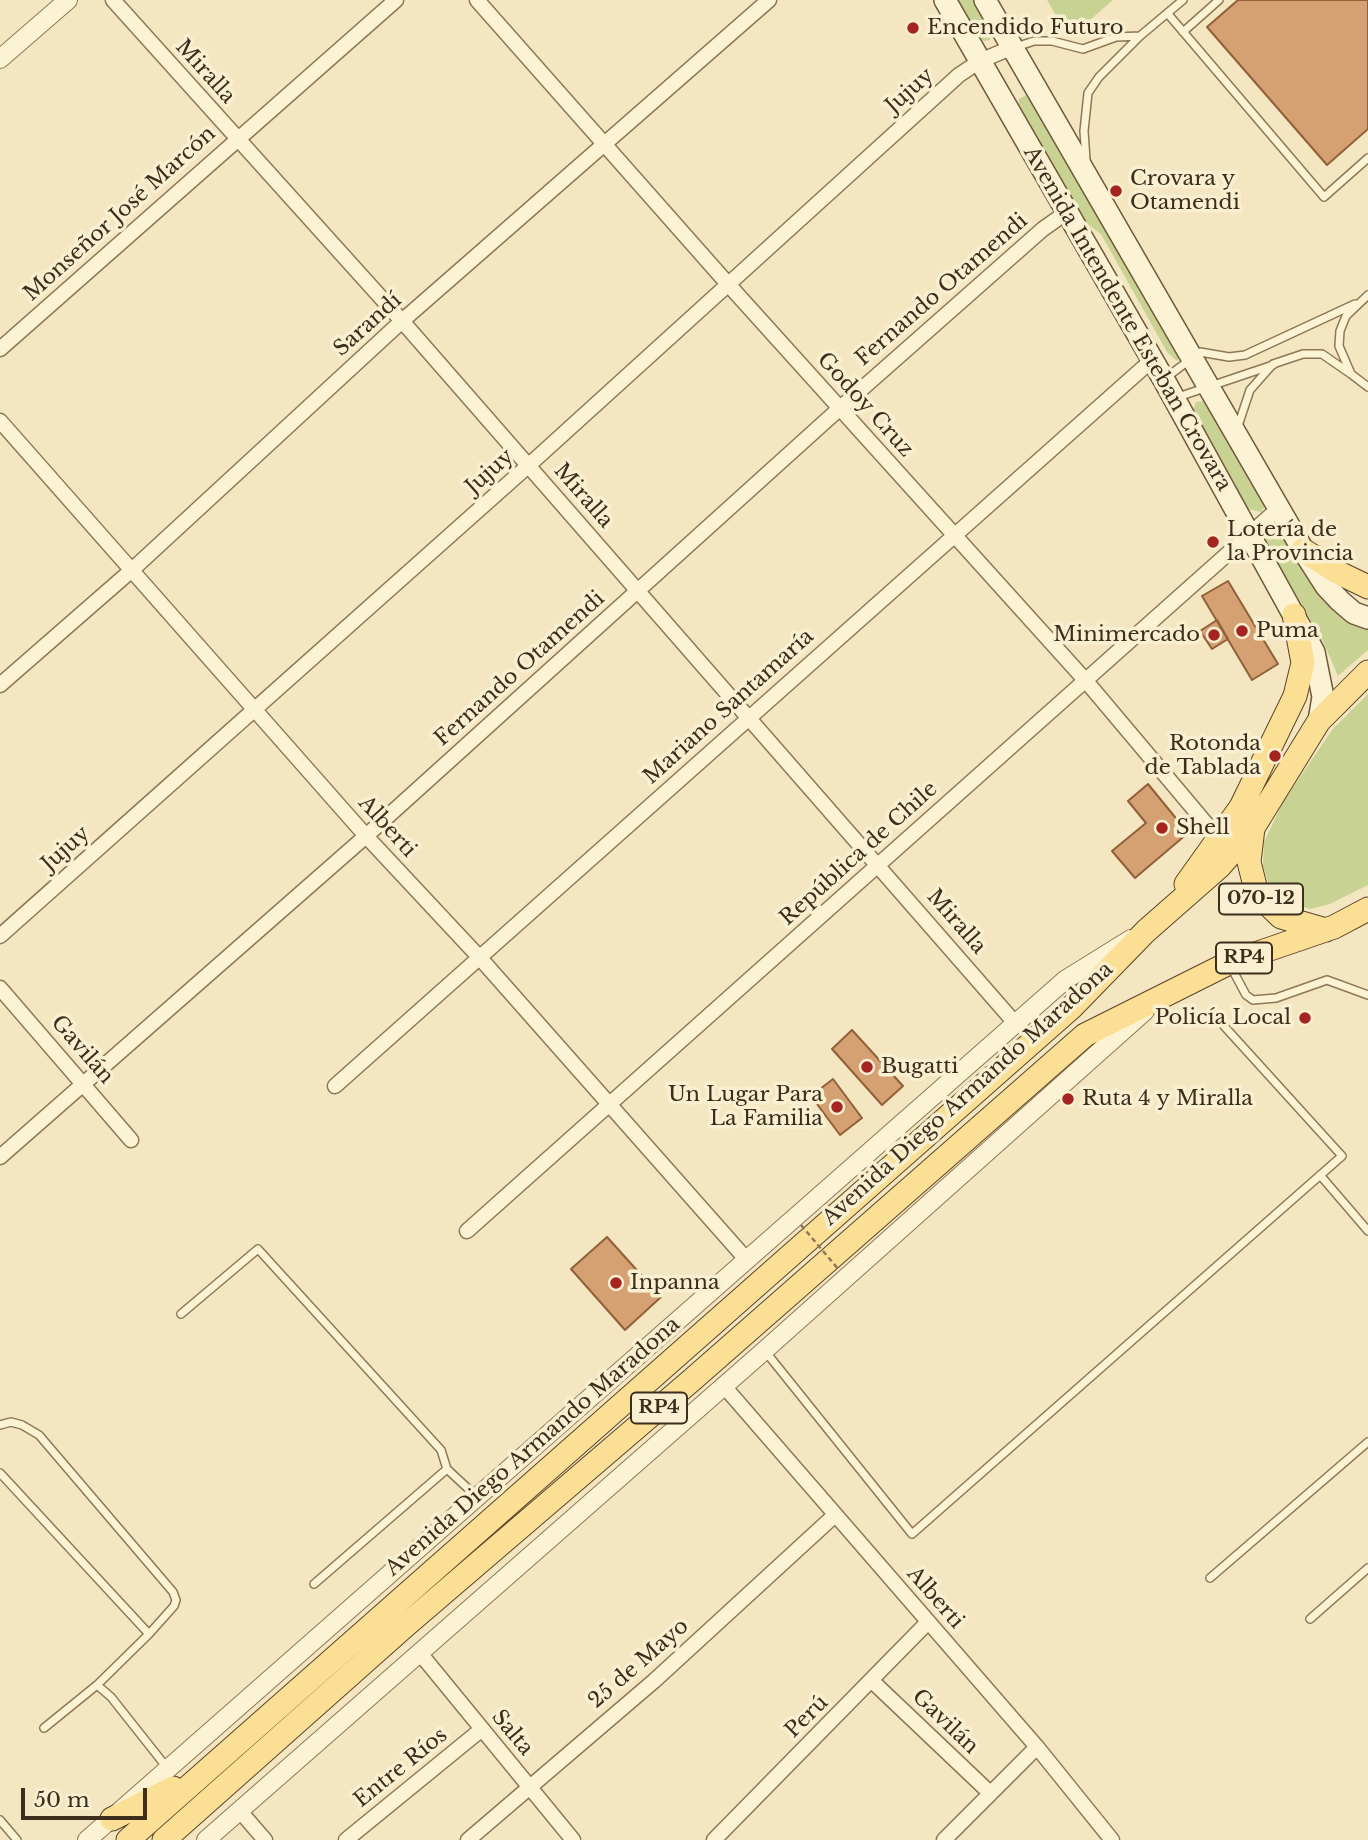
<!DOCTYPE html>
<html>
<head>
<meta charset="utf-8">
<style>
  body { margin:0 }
  #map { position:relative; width:1368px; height:1840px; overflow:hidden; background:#f3e6c1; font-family:"Libre Baskerville",serif }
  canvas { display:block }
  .scale { position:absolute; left:21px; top:1788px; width:126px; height:32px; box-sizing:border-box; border:4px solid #3d2d1c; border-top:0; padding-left:9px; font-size:21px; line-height:24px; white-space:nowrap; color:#3d2d1c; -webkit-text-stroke:5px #f9f0d1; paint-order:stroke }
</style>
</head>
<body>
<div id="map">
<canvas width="1368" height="1840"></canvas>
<div class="scale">50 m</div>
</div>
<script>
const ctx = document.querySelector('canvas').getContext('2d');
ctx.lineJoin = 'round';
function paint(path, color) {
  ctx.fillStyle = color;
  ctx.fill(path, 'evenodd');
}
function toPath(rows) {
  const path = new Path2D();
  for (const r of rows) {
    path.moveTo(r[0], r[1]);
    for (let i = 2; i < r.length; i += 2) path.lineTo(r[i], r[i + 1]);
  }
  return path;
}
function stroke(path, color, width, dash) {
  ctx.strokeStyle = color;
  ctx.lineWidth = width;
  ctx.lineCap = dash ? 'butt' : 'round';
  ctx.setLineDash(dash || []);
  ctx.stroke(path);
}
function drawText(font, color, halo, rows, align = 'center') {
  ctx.font = font + ' "Libre Baskerville",serif';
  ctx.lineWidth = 7;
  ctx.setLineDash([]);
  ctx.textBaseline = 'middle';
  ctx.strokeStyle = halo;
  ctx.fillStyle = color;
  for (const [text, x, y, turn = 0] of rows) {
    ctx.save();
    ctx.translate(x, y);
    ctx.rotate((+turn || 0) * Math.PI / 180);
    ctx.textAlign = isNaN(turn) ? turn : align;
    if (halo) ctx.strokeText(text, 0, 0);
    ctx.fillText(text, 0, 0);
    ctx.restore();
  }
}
paint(toPath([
  [955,0,977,0,992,26,990,40,984,41,976,36],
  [1047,0,1113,0,1069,38],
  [1028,94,1180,355,1177,361,1167,352,1101,234,1081,219,1018,109,1019,99],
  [1203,401,1209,403,1265,499,1265,506,1261,512,1248,509,1192,414,1196,402],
  [1270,528,1281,530,1368,628,1368,650,1338,676,1323,641,1265,541,1266,532],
  [1368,694,1368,885,1330,904,1310,909,1288,902,1270,888,1263,866,1264,842,1283,802,1332,730]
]), '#c8d293');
const building = toPath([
  [1238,0,1368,0,1368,129,1327,165,1207,27,1238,0],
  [1228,581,1278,664,1252,680,1202,596,1228,581],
  [1217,620,1228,639,1212,649,1200,631,1217,620],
  [1148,784,1188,833,1135,878,1112,851,1146,823,1128,801,1148,784],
  [852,1030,903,1086,882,1105,832,1049,852,1030],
  [833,1079,862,1118,840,1135,811,1096,833,1079],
  [607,1237,661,1297,625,1330,571,1269,607,1237]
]);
paint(building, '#d5a072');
stroke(building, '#916039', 2);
const service = toPath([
  [1168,14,1324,197,1368,158],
  [1183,32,1219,0],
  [1016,47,1034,41,1052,41,1083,49,1116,37,1140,36],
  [1086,160,1084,131,1088,93,1099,77,1140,36,1183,0],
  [1368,295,1346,316,1340,331,1339,346,1351,374,1368,387],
  [1167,377,1200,352,1229,357,1245,355,1355,304],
  [1178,397,1273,365],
  [1237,429,1250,390,1273,364,1303,354,1322,354,1351,374],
  [1231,967,1246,995,1253,1000,1276,998,1327,980,1368,995],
  [1320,1175,1368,1231],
  [181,1314,258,1249,441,1450,447,1469,476,1496],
  [765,1351,912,1534,1342,1156,1224,1026],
  [0,1425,11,1422,22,1425,39,1435,173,1592,176,1600,174,1606,149,1634,97,1685,44,1728],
  [0,1473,149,1634],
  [1210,1578,1368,1442],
  [314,1584,447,1469],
  [1310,1619,1368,1568],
  [97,1685,111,1697,168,1769],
  [0,1820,17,1840]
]);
const minor = toPath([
  [113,0,402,321,1015,1023],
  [477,0,727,283,1086,681,1219,839],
  [0,349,396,0],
  [0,421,366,836,480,958,746,1259],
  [0,685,133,569,402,321,769,0],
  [0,936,529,465,959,75,980,61,1013,47],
  [0,988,131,1140],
  [335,1086,1152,360],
  [0,1157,366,836,839,409,1043,229,1067,212],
  [467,1231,1279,508],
  [723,1385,1037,1747,1112,1840],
  [419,1652,573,1840],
  [872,1681,990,1793],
  [239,1810,265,1840],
  [346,1840,482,1729],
  [468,1840,654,1681,835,1515],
  [714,1840,928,1622],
  [944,1840,1037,1747]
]);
const tertiary = toPath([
  [0,59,68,0],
  [87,1840,1065,980,1131,939],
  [206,1840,765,1350,1145,1011]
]);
const secondary = toPath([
  [945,0,1164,380,1314,652,1323,697,1319,721],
  [985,0,1303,550,1326,586,1340,601,1354,613,1368,618]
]);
const primary = toPath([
  [1303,550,1337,572,1368,587],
  [1186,884,1241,807,1295,696,1303,663,1294,615],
  [1326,930,1281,917,1257,894,1249,862,1253,828,1319,721,1368,672],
  [112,1819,173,1788],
  [128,1840,1071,1008,1146,931,1220,866,1253,828],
  [164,1840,405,1626,693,1379,1085,1035,1229,963,1334,927,1368,909]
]);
stroke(service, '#8f7756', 10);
stroke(minor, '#8f7756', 17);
stroke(tertiary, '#8f7756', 20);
stroke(secondary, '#715739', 24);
stroke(primary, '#5c442b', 25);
stroke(service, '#fcf3d5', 7);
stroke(minor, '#fcf3d5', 14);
stroke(tertiary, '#fcf3d5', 18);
stroke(secondary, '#fcf3d5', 21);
stroke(primary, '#fadf94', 23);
stroke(toPath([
  [801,1225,839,1270]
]), '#8f7756', 2.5, [5, 3.5]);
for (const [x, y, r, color] of [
  [913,28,7,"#a5241f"],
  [1116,191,7,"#a5241f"],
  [1213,542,7,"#a5241f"],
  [1242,631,7,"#a5241f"],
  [1214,635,7,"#a5241f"],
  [1275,756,7,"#a5241f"],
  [1162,828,7,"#a5241f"],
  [1305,1018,7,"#a5241f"],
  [867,1067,7,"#a5241f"],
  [1068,1099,7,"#a5241f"],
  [837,1107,7,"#a5241f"],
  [616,1283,7,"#a5241f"]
]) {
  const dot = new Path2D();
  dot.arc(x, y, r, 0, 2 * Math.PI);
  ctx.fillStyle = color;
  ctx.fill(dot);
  stroke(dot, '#f9f0d1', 2.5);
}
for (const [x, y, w] of [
  [1261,899,84],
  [1244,958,56],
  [659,1408,56]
]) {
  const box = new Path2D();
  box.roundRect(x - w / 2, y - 15.5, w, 31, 5);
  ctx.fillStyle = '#f9f0d1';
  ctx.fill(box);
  stroke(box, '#3d2d1c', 2);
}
drawText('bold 19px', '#3d2d1c', null, [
  ["070-12",1261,899],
  ["RP4",1244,958],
  ["RP4",659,1408]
]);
drawText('21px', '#3d2d1c', '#f9f0d1', [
  ["Encendido Futuro",927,28],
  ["Crovara y",1130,179],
  ["Otamendi",1130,203],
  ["Lotería de",1227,530],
  ["la Provincia",1227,554],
  ["Puma",1256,631],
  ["Minimercado",1200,635,"right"],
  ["Rotonda",1261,744,"right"],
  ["de Tablada",1261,768,"right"],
  ["Shell",1176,828],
  ["Policía Local",1291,1018,"right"],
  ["Bugatti",881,1067],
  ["Un Lugar Para",823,1095,"right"],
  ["La Familia",823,1119,"right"],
  ["Ruta 4 y Miralla",1082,1099],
  ["Inpanna",630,1283]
], 'left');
drawText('21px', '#3d2d1c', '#f9f0d1', [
  ["Miralla",205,72,48],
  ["Jujuy",910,91,-42],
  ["Monseñor José Marcón",120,214,-42],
  ["Fernando Otamendi",942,290,-41],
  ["Avenida Intendente Esteban Crovara",1127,319,60],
  ["Sarandí",368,325,-42],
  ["Godoy Cruz",865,405,48],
  ["Jujuy",490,472,-42],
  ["Miralla",583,496,49],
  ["Fernando Otamendi",520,669,-42],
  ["Mariano Santamaría",729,707,-42],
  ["Alberti",387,827,48],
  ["Jujuy",66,849,-42],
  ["República de Chile",859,854,-42],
  ["Miralla",956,922,49],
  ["Gavilán",82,1050,49],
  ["Avenida Diego Armando Maradona",968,1094,-42],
  ["Avenida Diego Armando Maradona",533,1447,-41],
  ["Alberti",935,1598,49],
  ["25 de Mayo",639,1664,-41],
  ["Perú",807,1717,-45],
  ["Gavilán",945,1722,44],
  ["Salta",512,1733,50],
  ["Entre Ríos",401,1768,-39]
]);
</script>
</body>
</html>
